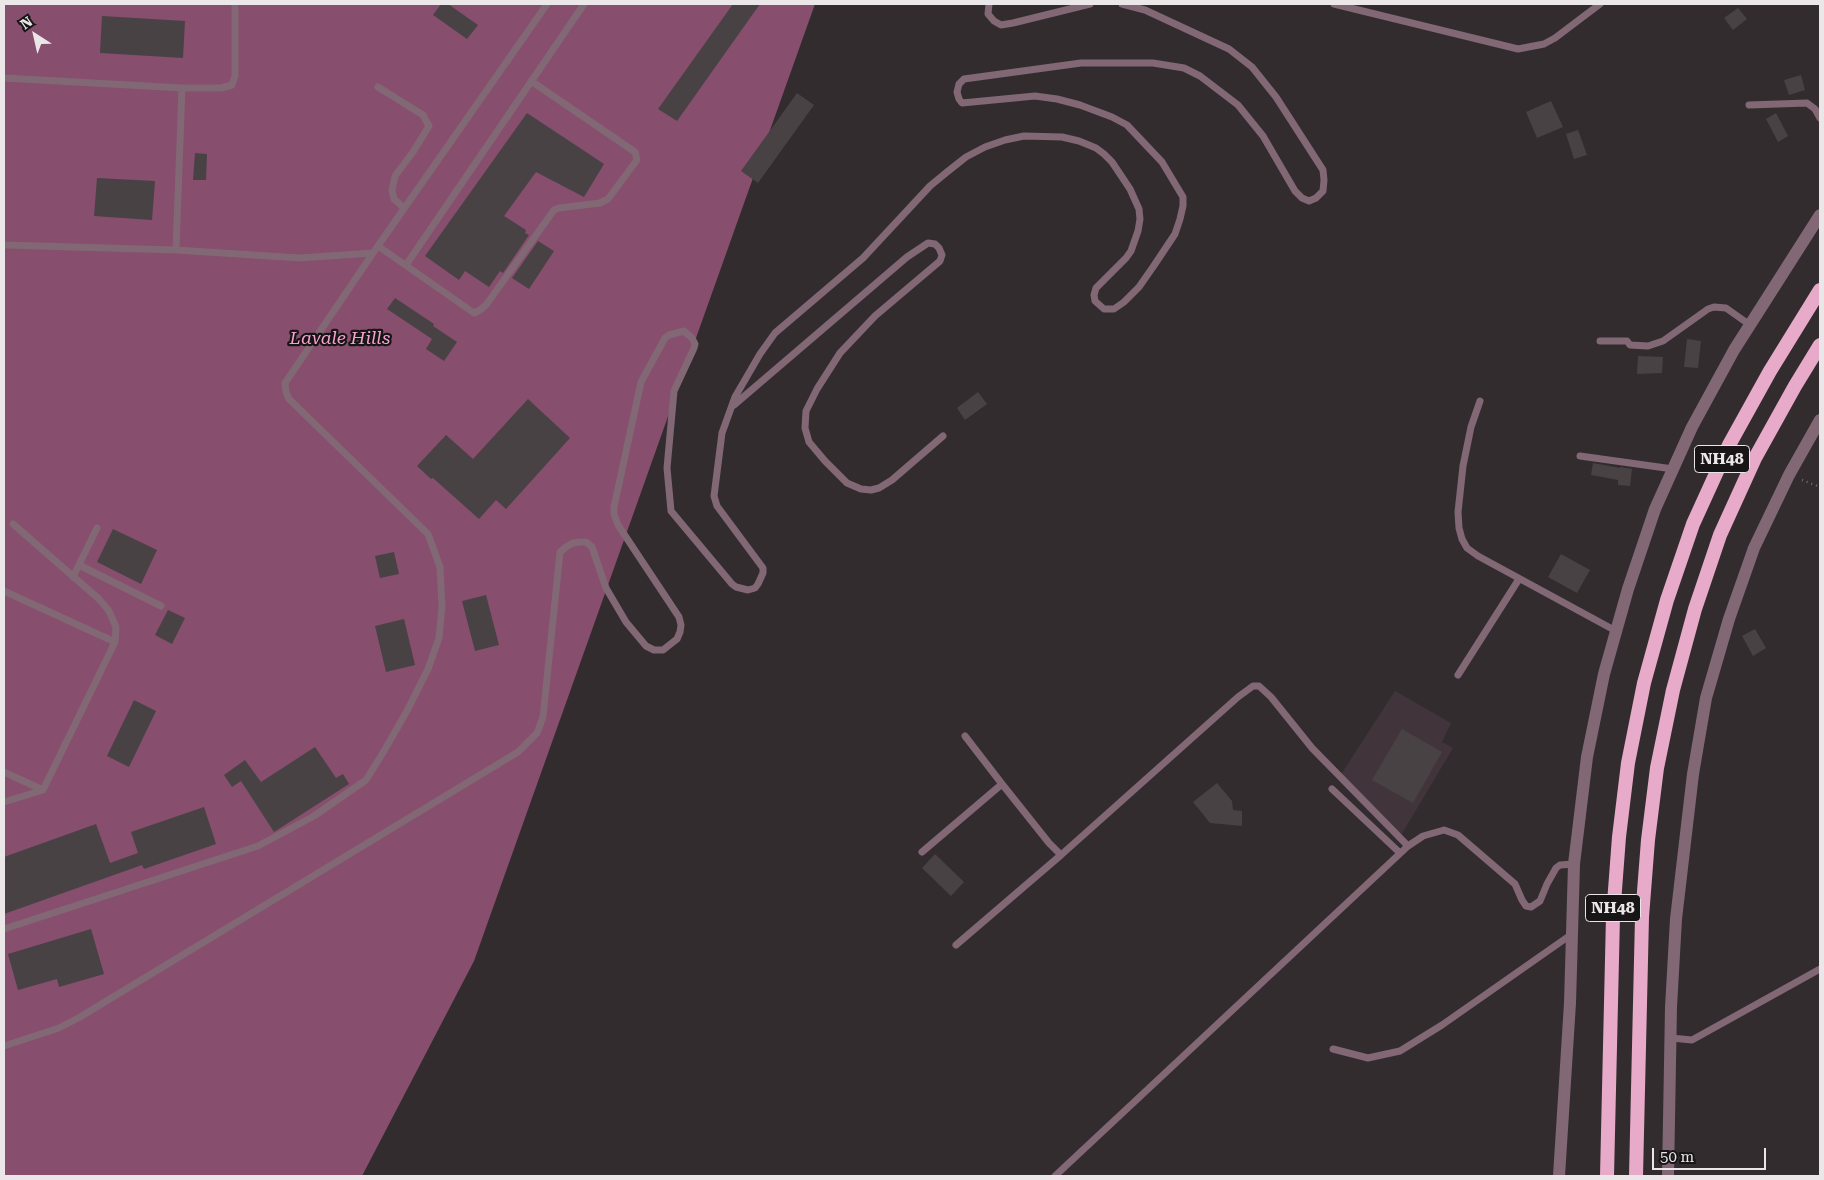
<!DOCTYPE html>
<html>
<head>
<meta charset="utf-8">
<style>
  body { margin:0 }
  #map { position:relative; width:1824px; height:1180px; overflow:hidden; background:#322c2f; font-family:"Roboto Serif",serif }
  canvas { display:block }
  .frame { position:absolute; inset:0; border:5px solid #ebe7e9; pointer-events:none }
  .north { position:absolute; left:10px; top:10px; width:50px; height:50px; -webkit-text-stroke:4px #181517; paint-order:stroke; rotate:325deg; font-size:14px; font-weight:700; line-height:20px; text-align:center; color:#ebe7e9 }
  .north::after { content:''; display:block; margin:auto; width:18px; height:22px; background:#ebe7e9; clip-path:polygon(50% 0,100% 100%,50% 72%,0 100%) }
  .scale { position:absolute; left:1652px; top:1148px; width:114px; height:22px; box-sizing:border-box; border:2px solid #ebe7e9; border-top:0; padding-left:6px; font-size:15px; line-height:18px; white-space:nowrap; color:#ebe7e9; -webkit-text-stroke:4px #181517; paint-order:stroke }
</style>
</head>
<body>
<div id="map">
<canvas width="1824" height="1180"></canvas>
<div class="frame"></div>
<div class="north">N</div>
<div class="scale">50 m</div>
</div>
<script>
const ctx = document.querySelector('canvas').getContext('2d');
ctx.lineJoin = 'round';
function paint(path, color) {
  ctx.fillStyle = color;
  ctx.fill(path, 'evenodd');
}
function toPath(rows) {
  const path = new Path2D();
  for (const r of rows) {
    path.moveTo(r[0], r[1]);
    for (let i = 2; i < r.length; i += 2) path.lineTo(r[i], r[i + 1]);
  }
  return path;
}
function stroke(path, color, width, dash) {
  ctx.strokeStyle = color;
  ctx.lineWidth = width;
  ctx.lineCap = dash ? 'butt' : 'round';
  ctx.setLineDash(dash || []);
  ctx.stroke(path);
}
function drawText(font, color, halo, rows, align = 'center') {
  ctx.font = font + ' "Roboto Serif",serif';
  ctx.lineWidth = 4.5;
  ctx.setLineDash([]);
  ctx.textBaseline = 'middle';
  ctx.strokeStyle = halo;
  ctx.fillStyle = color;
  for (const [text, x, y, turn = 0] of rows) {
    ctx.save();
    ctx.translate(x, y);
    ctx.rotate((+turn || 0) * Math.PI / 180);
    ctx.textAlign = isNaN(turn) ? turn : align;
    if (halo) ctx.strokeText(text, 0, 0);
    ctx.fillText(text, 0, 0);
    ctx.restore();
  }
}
paint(toPath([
  [1395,691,1451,723,1442,742,1453,748,1400,837,1340,776]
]), '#41353b');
paint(toPath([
  [4,4,815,4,474,961,362,1176,4,1176]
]), '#874e6d');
paint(toPath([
  [441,4,448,4,478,25,467,39,433,15],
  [733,4,760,4,677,121,658,109],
  [1738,8,1747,19,1733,30,1724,18],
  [102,16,185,21,183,58,100,53],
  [1801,75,1805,90,1789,95,1784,80],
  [797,93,814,105,758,183,741,171],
  [1551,101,1563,127,1537,138,1526,112],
  [527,113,604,164,584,197,536,172,504,216,526,230,525,233,529,235,503,273,500,271,489,287,465,271,459,280,425,256],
  [1776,113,1788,136,1778,142,1766,119],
  [1578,130,1587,155,1574,159,1566,134],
  [195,153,207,154,206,180,193,180],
  [97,178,155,181,152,220,94,216],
  [538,241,554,251,529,289,512,278],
  [395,298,434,324,433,326,457,342,444,361,426,349,432,339,387,309],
  [1687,339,1701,341,1698,368,1684,367],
  [1638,356,1663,357,1662,373,1637,374],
  [978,392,987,404,965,420,957,408],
  [528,399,570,438,506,509,496,500,479,519,433,478,431,479,417,466,446,435,473,459],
  [1593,463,1620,468,1620,467,1632,469,1630,486,1618,485,1618,480,1591,475],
  [113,529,157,550,141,584,97,562],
  [394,552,399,574,380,578,375,556],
  [1561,554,1590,570,1577,593,1548,577],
  [486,595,499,645,475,651,462,601],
  [168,610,185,618,172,644,155,635],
  [404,619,415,665,386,672,375,626],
  [1755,629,1766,648,1753,656,1742,636],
  [134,700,156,711,129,767,107,756],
  [1402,729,1442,752,1413,803,1372,780],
  [315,747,336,778,343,774,349,784,274,832,241,781,232,787,224,775,245,760,261,782],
  [1217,783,1232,801,1233,810,1242,811,1242,826,1210,823,1193,802],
  [204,807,216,844,144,869,142,865,4,914,4,857,96,824,110,863,138,853,131,832],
  [935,854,964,882,951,896,922,868],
  [91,929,104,974,59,987,57,979,18,990,8,954]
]), '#484245');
stroke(toPath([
  [1802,480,1820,487]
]), '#706b6d', 2.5, [1, 4]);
stroke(toPath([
  [989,4,988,14,994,21,1001,25,1013,23,1090,4],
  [1334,4,1518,49,1544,44,1555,38,1600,4],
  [4,78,182,88,176,250],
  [378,87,423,115,429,126,413,152,395,176,392,190,394,199,404,208],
  [182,88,221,88,232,85,235,76,235,4],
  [1749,105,1807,103,1815,109,1820,118],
  [4,245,176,250,300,258,373,253,547,4],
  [378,246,474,313,480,310,486,305,554,210,559,208,600,203,608,199,637,160,635,152,531,81],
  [406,265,584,4],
  [1600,341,1627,341,1630,345,1648,346,1663,341,1708,309,1714,307,1726,308,1750,325],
  [1480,401,1471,427,1463,466,1458,512,1459,528,1462,539,1467,548,1478,556,1616,631],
  [734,405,907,257,928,243,935,244,939,248,942,255,940,261,875,316,840,353,817,389,806,411,805,428,809,442,825,461,847,483,861,489,871,490,879,488,892,480,943,436],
  [1580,456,1673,469],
  [13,524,99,599,109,611,116,627,115,642],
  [79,565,161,606],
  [73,577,97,528],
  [4,591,115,642,43,790,4,772],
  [1458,675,1519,579],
  [965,736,1002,784],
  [1332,789,1400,853],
  [4,802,43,790],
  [922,852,1002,784,1049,843,1061,855,1238,697,1253,686,1259,686,1271,697,1312,748,1408,846,1423,836,1444,830,1458,835,1515,884,1522,900,1526,906,1531,907,1540,901,1547,884,1556,868,1560,865,1574,864],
  [4,929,258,846,314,816,366,780,384,751,408,709,428,669,439,638,442,607,440,567,428,534,289,399,286,392,285,383,373,253],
  [956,945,1061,855],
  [1671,1038,1692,1040,1820,969],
  [4,1046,59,1028,80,1017,518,752,537,733,543,717,560,552,566,547,573,543,580,542,586,542,592,547,606,588,626,622,646,646,654,650,663,650,677,639,680,632,681,625,679,617,618,525,614,514,614,507,641,382,665,338,669,335,684,331,692,338,695,344,694,348,674,391,667,468,671,511,732,584,736,587,748,590,755,588,758,584,763,573,763,568,717,506,714,496,722,433,735,397,760,354,775,333,863,258,930,186,947,172,966,157,985,147,1005,140,1024,136,1062,137,1079,141,1096,148,1104,154,1112,162,1130,189,1139,209,1140,219,1138,231,1131,251,1126,258,1096,288,1094,295,1095,301,1104,309,1114,309,1124,302,1139,287,1153,267,1175,234,1180,219,1183,206,1183,197,1162,162,1127,125,1112,117,1080,105,1057,99,1035,96,962,103,959,99,957,92,959,84,964,79,1081,63,1153,63,1184,68,1200,76,1238,105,1263,136,1295,191,1302,198,1309,201,1316,198,1323,191,1324,180,1323,170,1276,97,1252,67,1229,49,1145,10,1122,4],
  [1333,1049,1368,1058,1400,1051,1442,1025,1572,934],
  [1055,1176,1408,846]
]), '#826775', 7);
stroke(toPath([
  [1559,1176,1570,1003,1574,864,1587,757,1604,674,1628,589,1655,509,1692,427,1734,350,1820,215],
  [1668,1176,1671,1007,1676,919,1693,774,1706,698,1729,619,1754,548,1789,475,1820,420]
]), '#826775', 12);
stroke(toPath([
  [1607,1176,1613,916,1619,837,1628,763,1644,683,1667,600,1693,524,1729,445,1770,371,1820,290],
  [1636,1176,1642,917,1648,840,1657,768,1673,690,1695,609,1720,535,1755,458,1795,386,1820,345]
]), '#e7aac9', 14);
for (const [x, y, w] of [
  [1722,459,55],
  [1613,908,55]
]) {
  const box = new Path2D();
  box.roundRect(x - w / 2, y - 13.5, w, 27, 4);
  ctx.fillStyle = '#181517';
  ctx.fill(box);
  stroke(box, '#ebe7e9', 1);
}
drawText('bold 16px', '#ebe7e9', null, [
  ["NH48",1722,459],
  ["NH48",1613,908]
]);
drawText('italic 18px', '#f8a1cf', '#181517', [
  ["Lavale Hills",340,339]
]);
</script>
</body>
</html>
